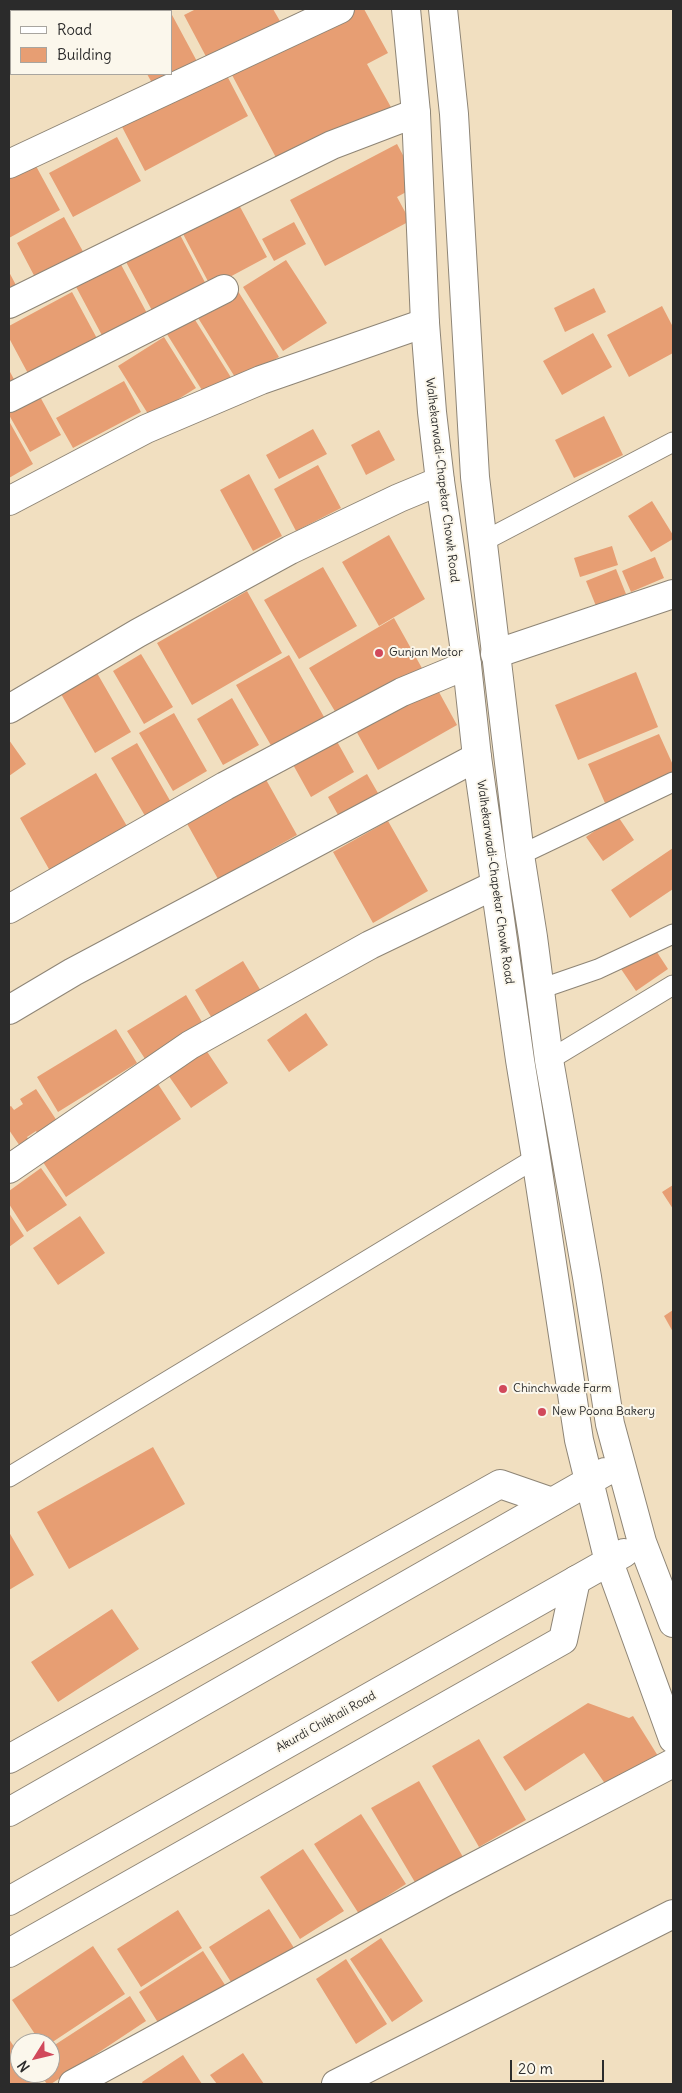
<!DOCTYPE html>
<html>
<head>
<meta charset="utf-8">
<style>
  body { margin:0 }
  #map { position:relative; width:682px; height:2093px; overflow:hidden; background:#f1dfc0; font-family:Delius,sans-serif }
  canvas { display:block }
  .frame { position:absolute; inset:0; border:10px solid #2b2b2b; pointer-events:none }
  .legend { position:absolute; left:10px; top:10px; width:162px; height:65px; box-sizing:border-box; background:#fbf7ec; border:1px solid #a8a59f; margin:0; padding:6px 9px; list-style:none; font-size:15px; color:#2b2b2b }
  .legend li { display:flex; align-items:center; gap:10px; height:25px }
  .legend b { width:25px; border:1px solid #a8a59f }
  .north { position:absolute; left:10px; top:2033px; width:50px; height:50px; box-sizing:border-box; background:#fbf7ec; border:1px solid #a8a59f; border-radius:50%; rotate:234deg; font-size:14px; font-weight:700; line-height:20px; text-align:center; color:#2b2b2b }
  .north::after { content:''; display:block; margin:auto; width:18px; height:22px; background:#d1495b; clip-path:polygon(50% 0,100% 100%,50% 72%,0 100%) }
  .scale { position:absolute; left:510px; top:2060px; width:94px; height:22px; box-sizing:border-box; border:2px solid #2b2b2b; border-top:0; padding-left:6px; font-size:15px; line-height:18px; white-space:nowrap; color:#2b2b2b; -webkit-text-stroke:4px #fbf7ec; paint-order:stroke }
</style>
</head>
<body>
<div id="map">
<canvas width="682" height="2093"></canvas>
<div class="frame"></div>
<ul class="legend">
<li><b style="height:6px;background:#fff"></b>Road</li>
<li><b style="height:14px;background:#e79e73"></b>Building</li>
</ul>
<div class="north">N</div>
<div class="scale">20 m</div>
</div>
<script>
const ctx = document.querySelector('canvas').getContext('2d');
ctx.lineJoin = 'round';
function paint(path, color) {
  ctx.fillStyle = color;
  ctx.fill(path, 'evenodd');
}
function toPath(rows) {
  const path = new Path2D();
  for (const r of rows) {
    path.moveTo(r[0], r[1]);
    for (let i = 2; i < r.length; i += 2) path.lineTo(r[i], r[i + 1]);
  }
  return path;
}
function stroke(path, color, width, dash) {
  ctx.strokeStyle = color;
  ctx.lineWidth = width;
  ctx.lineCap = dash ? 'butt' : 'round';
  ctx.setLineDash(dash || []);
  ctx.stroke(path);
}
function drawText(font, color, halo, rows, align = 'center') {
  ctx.font = font + ' Delius,sans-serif';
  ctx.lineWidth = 4;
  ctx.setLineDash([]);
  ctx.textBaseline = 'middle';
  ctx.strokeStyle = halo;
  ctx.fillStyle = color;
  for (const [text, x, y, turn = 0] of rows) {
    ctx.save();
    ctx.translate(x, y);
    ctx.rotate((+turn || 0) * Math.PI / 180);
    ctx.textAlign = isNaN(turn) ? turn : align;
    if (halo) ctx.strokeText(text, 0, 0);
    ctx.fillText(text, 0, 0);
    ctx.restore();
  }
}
paint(toPath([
  [9,9,82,9,84,11,11,11,11,62,9,64],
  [95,9,118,9,113,11,96,11],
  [196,9,273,9,284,28,211,66,184,15],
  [357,9,364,9,388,53,367,64,392,109,281,167,232,75],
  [171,13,200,67,156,90,147,74,171,74],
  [224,70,248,116,145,171,121,125],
  [117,137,141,181,73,217,49,173],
  [397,144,419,185,397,197,410,221,325,266,290,200],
  [31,157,60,210,9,238,9,169],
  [238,203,267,257,211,287,182,232],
  [64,217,86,257,38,283,17,243],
  [294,222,306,244,274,261,262,239],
  [178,231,209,290,156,318,125,260],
  [118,259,149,317,105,341,74,283],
  [286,260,327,323,283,351,243,287],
  [9,272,17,287,9,291],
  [236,288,279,357,238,382,195,313],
  [594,288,606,312,565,332,554,308],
  [72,292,100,344,32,381,9,338,9,326],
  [662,306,673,327,673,353,629,377,607,335],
  [192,315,232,379,205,395,165,331],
  [593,333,612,367,562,395,543,361],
  [164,337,196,388,150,417,118,366],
  [9,370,16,383,9,388],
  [124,381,141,412,73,448,56,418],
  [38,393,61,435,30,452,9,415,9,410],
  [604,416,623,455,574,478,555,440],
  [9,421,33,464,9,478],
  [313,429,327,454,279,479,266,455],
  [379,430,395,460,366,475,351,445],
  [318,465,341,508,296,531,274,489],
  [249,474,282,536,253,551,220,490],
  [652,501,673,535,673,539,651,552,628,516],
  [389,535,425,599,379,626,342,562],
  [612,546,618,565,580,577,574,558],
  [655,557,664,578,631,592,622,571],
  [323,567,357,626,299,659,264,600],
  [616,569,626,594,596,606,586,581],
  [247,591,282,653,192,705,157,643],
  [394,618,423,670,339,718,309,668],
  [141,654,173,707,144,724,113,671],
  [289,655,328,724,276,754,236,685],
  [636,672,658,727,578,760,555,705],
  [97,673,131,732,95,753,61,694],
  [434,683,457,725,378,770,355,729],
  [232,698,259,745,223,765,197,719],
  [174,713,207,771,173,791,139,733],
  [659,734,673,765,673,774,605,803,588,764],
  [334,736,354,772,311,797,291,761],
  [9,740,26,764,9,776],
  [137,743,176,811,151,826,111,758],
  [96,773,131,833,54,878,20,818],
  [367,774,382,800,342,822,328,797],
  [264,776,297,835,218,879,185,820],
  [617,815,634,840,603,861,586,837],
  [388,821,428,891,373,923,333,852],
  [673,848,673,889,630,918,611,890],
  [653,946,668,969,636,991,621,969],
  [243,961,264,996,216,1025,195,990],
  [186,995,205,1027,147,1062,127,1031],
  [306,1013,328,1045,289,1072,267,1040],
  [116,1029,137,1063,58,1112,37,1077],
  [204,1047,228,1083,191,1108,166,1072],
  [156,1081,181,1119,66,1197,41,1159],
  [36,1089,59,1124,40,1137,36,1131,27,1137,31,1143,22,1149,9,1130,9,1107,11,1106,14,1110,23,1104,20,1099],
  [41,1168,67,1205,27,1232,9,1204,9,1191],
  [673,1185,673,1209,662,1192],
  [9,1213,24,1236,9,1247],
  [80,1216,105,1253,58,1285,33,1248],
  [673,1310,673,1332,664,1316],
  [153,1447,185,1504,69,1569,37,1512],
  [9,1532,34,1575,9,1590],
  [112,1609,139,1649,58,1702,31,1662],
  [588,1703,629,1718,633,1716,658,1756,608,1788,584,1753,525,1791,503,1757],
  [479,1739,526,1820,479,1847,432,1766],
  [419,1781,463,1857,416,1884,371,1808],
  [361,1814,406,1884,359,1914,314,1844],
  [303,1849,344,1911,300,1939,260,1877],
  [269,1909,296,1951,236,1990,209,1947],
  [178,1910,202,1948,141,1987,117,1949],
  [381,1938,423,2001,392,2022,350,1959],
  [93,1946,125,1994,51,2043,41,2043,12,2000],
  [203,1951,227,1988,162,2029,139,1992],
  [346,1959,387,2024,356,2044,316,1979],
  [130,1996,146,2021,51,2084,47,2084,39,2073,50,2073,50,2048],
  [9,2039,20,2056,20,2073,32,2073,39,2084,9,2084],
  [243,2053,264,2084,217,2084,210,2075],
  [183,2055,202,2084,143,2084,142,2082]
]), '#e79e73');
const service = toPath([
  [482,542,673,442],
  [520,855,673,782],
  [540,989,598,969,673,934],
  [549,1060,673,985],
  [9,1477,536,1158]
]);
const minor = toPath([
  [9,164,340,9],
  [9,304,332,145,416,113],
  [9,398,224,289],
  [9,501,146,429,261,380,425,323],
  [495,654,673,594],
  [9,709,138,633,290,550,399,498,440,481],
  [9,909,225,786,402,692,467,665],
  [9,1010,73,972,477,757],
  [9,1169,190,1045,370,945,495,885],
  [73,2084,445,1882,673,1763],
  [336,2084,673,1914]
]);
const tertiary = toPath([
  [9,1759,500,1484,552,1502],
  [9,1953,563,1640,576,1580]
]);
const primary = toPath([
  [406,9,416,113,425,323,432,412,440,481,467,665,477,757,520,1060,536,1158,579,1440,609,1562,673,1739],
  [443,9,454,114,475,477,520,855,533,937,549,1060,587,1277,610,1424,642,1542,673,1623],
  [9,1812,605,1472],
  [9,1901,624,1553]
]);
stroke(service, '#8e8576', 21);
stroke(minor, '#8e8576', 30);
stroke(tertiary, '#8e8576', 30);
stroke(primary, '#8e8576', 30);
stroke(service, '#fff', 19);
stroke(minor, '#fff', 28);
stroke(tertiary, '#fff', 28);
stroke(primary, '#fff', 28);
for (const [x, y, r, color] of [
  [379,653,5,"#d1495b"],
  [503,1389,5,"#d1495b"],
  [542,1412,5,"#d1495b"]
]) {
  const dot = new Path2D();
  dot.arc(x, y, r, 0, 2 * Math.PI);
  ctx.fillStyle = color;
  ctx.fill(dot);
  stroke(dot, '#fbf7ec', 2);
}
drawText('12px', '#2b2b2b', '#fbf7ec', [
  ["Walhekarwadi-Chapekar Chowk Road",442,480,83],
  ["Walhekarwadi-Chapekar Chowk Road",495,882,82],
  ["Akurdi Chikhali Road",326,1722,-29]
]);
drawText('12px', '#2b2b2b', '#fbf7ec', [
  ["Gunjan Motor",389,653],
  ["Chinchwade Farm",513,1389],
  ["New Poona Bakery",552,1412]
], 'left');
</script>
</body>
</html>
